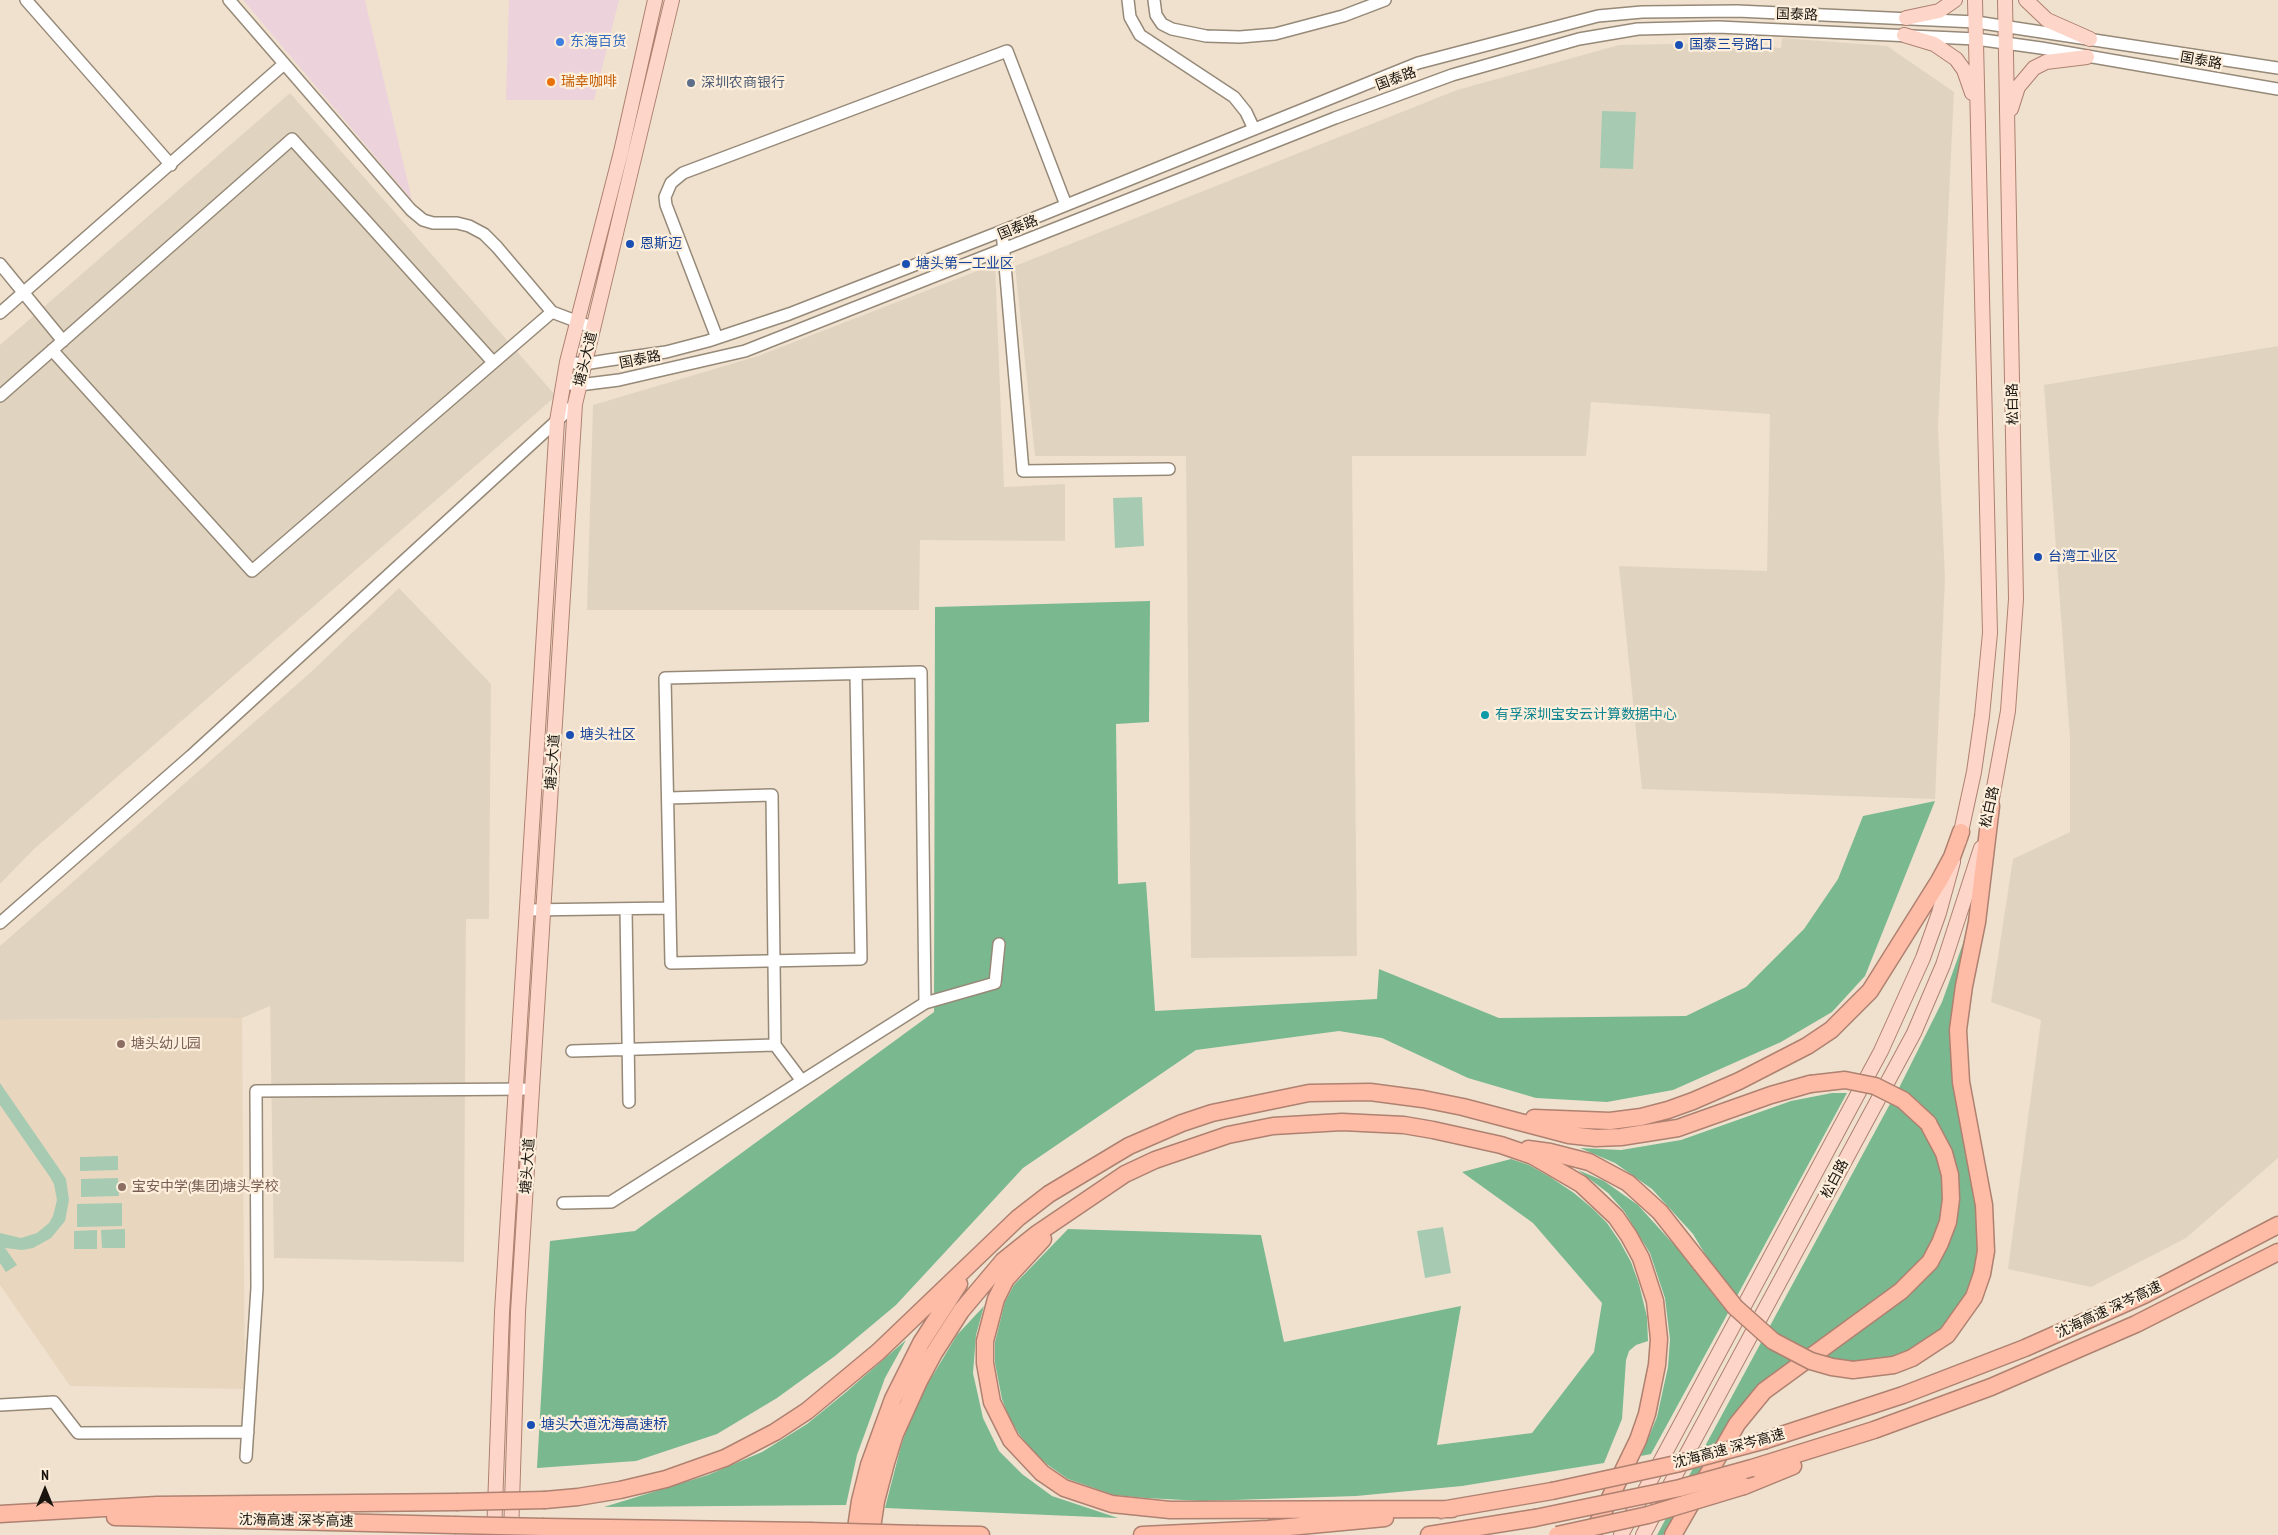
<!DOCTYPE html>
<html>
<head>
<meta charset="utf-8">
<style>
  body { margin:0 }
  #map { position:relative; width:2278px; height:1535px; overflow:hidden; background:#f0e1cf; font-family:"PT Sans Narrow",sans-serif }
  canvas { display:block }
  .north { position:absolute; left:20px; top:1465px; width:50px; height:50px; -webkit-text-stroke:4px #fdefdc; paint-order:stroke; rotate:0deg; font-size:14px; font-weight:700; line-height:20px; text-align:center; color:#19140e }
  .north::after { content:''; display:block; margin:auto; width:18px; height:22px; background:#19140e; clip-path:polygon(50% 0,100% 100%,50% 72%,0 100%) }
</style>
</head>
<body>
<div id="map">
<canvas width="2278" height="1535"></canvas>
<div class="north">N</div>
</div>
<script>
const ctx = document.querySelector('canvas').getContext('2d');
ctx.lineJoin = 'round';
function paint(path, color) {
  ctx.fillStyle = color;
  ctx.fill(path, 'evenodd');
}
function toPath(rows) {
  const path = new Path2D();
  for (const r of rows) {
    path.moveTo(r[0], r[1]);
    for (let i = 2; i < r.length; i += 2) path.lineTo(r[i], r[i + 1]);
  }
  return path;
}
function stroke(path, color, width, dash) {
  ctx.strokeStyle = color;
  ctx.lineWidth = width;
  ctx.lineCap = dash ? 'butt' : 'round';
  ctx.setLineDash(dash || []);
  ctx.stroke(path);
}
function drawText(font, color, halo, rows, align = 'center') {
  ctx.font = font + ' "PT Sans Narrow","Noto Sans SC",sans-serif';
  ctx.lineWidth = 4.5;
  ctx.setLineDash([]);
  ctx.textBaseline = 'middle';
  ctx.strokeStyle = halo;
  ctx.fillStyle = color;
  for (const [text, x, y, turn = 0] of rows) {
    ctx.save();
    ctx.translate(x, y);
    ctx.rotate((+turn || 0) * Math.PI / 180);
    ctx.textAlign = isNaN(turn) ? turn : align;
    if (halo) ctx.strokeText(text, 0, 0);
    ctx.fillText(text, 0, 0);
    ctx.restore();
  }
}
paint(toPath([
  [243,0,365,0,412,200],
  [509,0,619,0,594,100,506,100]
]), '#ecd2da');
paint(toPath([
  [1782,38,1887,46,1954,92,1938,427,1945,578,1935,799,1642,789,1619,566,1767,571,1770,414,1591,402,1586,456,1352,456,1357,956,1191,958,1186,456,1035,456,1015,266,1457,90,1619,45,1728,43,1781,48],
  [290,93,556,396,34,849,0,884,0,345],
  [995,264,1004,487,1065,484,1065,541,920,540,919,610,587,610,593,405,758,356],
  [2278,346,2278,1158,2186,1238,2091,1287,2008,1269,2041,1020,1991,1002,2013,859,2070,832,2070,739,2044,385],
  [399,588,491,684,489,919,466,919,464,1262,274,1258,270,1006,242,1018,0,1020,0,946,311,672]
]), '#e0d4c0');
paint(toPath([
  [242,1018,245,1389,70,1386,0,1285,0,1020]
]), '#e9d6be');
paint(toPath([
  [1602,111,1636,112,1633,169,1600,168],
  [1142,497,1144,546,1115,548,1113,498],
  [0,1083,60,1170,66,1179,69,1200,65,1221,51,1238,33,1248,22,1250,5,1248,17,1265,6,1272,0,1263,0,1233,21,1238,37,1233,49,1223,53,1216,57,1200,54,1184,50,1177,0,1105],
  [118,1156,118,1170,80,1171,80,1157],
  [118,1178,119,1196,81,1197,81,1179],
  [122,1203,122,1226,77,1227,77,1204],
  [1443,1227,1451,1273,1425,1278,1417,1231],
  [125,1229,125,1248,102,1248,101,1230],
  [97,1230,97,1249,74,1249,74,1231]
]), '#a6cbb2');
paint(toPath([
  [1150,601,1149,722,1116,724,1118,884,1146,882,1155,1011,1377,999,1379,969,1499,1018,1686,1016,1746,987,1804,929,1838,879,1863,816,1935,801,1865,976,1832,1012,1781,1042,1673,1090,1607,1102,1536,1098,1468,1078,1382,1038,1339,1031,1196,1050,1023,1168,896,1305,835,1356,777,1398,717,1434,636,1461,537,1468,550,1241,635,1231,934,1012,935,607],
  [1970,924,1956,984,1950,1046,1953,1083,1976,1206,1978,1250,1975,1271,1968,1290,1958,1308,1946,1324,1931,1338,1913,1348,1894,1356,1874,1361,1854,1362,1824,1357,1885,1314,1924,1281,1937,1266,1947,1247,1956,1224,1959,1200,1958,1174,1952,1150,1943,1132,1934,1118,1918,1101,1899,1088,1942,1002],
  [1832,1093,1847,1093,1737,1296,1708,1259,1693,1234,1652,1189,1615,1163,1580,1148,1621,1150,1681,1140,1791,1101],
  [1891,1102,1909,1115,1921,1128,1936,1156,1942,1177,1943,1199,1940,1220,1932,1240,1923,1257,1895,1285,1758,1385,1730,1420,1663,1535,1657,1535],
  [1511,1159,1529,1165,1550,1177,1574,1193,1593,1209,1607,1223,1620,1242,1631,1262,1639,1284,1647,1317,1648,1341,1636,1345,1629,1351,1626,1360,1622,1419,1604,1463,1462,1486,1356,1496,1202,1501,1146,1498,1114,1495,1068,1479,1048,1465,1033,1452,1019,1434,1009,1417,1002,1399,995,1363,995,1342,1005,1302,1014,1285,1068,1229,1261,1235,1284,1342,1461,1306,1437,1445,1532,1433,1594,1352,1602,1303,1533,1223,1462,1172],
  [1578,1170,1604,1181,1638,1205,1676,1247,1728,1313,1651,1454,1641,1456,1657,1417,1668,1367,1670,1339,1665,1298,1650,1253,1624,1211,1608,1193],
  [984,1306,976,1335,973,1373,983,1418,999,1451,1022,1474,1052,1496,1118,1518,885,1508,901,1446,915,1405,957,1335],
  [906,1340,885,1378,857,1455,846,1505,604,1507,708,1475,762,1452,807,1424,845,1393]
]), '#7ab88f');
const minor = toPath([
  [26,0,171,165],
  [229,0,411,210,423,220,433,223,457,223,469,226,484,234,497,247,552,312,594,328],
  [1128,0,1130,17,1140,35,1234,97,1246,112,1254,129],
  [1154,0,1156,15,1162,24,1172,29,1206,36,1240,37,1275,34,1343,16,1385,0],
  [1002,231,1023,471,1169,469],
  [0,264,63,341],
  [0,313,284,64],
  [717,338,666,205,665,197,671,183,683,173,1007,51,1066,205],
  [52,350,252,571,552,312],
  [567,362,584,364,609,360,666,352,708,341,789,314,1002,231,1418,63,1598,16,1642,12,1737,11,1976,22,2278,68],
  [563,383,579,385,619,380,745,351,1335,118,1452,75,1579,39,1638,29,1718,27,1976,39,2041,48,2278,89],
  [0,396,292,139,493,362],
  [856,674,861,959,671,963,665,678,921,672,925,1003],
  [668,798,772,795,775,1045,802,1081],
  [626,909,629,1102],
  [527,910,670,908],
  [0,923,191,756,575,404],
  [572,1051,775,1045],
  [563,1203,611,1202,925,1003,995,983,999,944],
  [0,1405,54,1402,78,1433,248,1432],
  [246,1457,257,1288,256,1091,532,1089]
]);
const major = toPath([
  [2026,0,2047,20,2090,39],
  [1906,18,1939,11,1955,0],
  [1904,35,1934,44,1956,59,1964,70,1972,93],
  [2011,109,2018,87,2034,68,2046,62,2087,57],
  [1989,815,2008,711,2016,599,2005,0],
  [1959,841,1974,772,1982,716,1990,633,1975,0],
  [494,1535,502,1312,557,421,567,362,621,152,655,0],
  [511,1535,518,1312,575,404,672,0],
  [1621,1535,1881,1051,1923,958,1939,913,1953,862],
  [1643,1535,1914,1033,1943,965,1981,848]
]);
const highway = toPath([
  [1534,1118,1610,1121,1641,1117,1668,1110,1693,1101,1739,1081,1807,1046,1831,1030,1870,991,1939,881,1952,857,1961,832],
  [1528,1149,1550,1152,1589,1162,1628,1183,1660,1212,1701,1264],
  [1043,1239,1006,1279,996,1299,985,1341,985,1363,992,1402,1011,1440,1042,1473,1064,1488,1112,1504,1170,1510,1452,1509],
  [1853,1370,1894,1365,1912,1358,1947,1335,1974,1297,1982,1274,1986,1251,1984,1205,1961,1082,1958,1030,1964,986,1977,922,1991,806],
  [1766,1440,1903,1395,2025,1348,2144,1295,2278,1225],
  [1752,1468,1874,1430,1991,1387,2136,1324,2278,1252],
  [1744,1486,1793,1466],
  [545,1500,578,1497,620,1490,666,1479,725,1458,775,1432,807,1411,878,1352,1018,1218,1049,1194,1129,1146,1182,1123,1212,1113,1309,1093,1370,1092,1423,1099,1463,1107,1569,1135,1596,1138,1621,1137,1678,1128,1771,1095,1810,1084],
  [1441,1510,1552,1491],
  [0,1514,157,1505,456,1502],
  [115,1517,455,1525],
  [544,1527,810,1531],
  [918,1534,981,1535],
  [855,1535,860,1501,869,1465,893,1399,921,1343,959,1284],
  [871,1535,876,1501,886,1463,895,1434,919,1381,934,1353,961,1311,1003,1261,1038,1233,1094,1195,1125,1174,1155,1160,1228,1135,1273,1126,1342,1122,1404,1125,1433,1130,1501,1145,1533,1156,1581,1184,1616,1217,1629,1236,1641,1258,1655,1301,1659,1339,1657,1365,1647,1414,1638,1440,1592,1535],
  [1142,1535,1268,1529,1385,1518],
  [1429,1535,1535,1518],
  [1673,1535,1737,1424,1764,1391,1901,1291,1930,1262,1940,1243,1948,1222,1951,1199,1950,1175,1944,1153,1928,1123]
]);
stroke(minor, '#968978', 14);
stroke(major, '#ae8170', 16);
stroke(highway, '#ae8170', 19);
stroke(minor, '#fff', 11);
stroke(major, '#fed6c9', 14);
stroke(highway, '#febba5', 16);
const highwayBridge = toPath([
  [1810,1084,1845,1080,1875,1086,1903,1100,1928,1123],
  [1701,1264,1735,1307,1773,1341,1811,1361,1832,1367,1853,1370],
  [1552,1491,1676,1464,1766,1440],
  [456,1502,545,1500],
  [1535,1518,1680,1488,1752,1468],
  [455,1525,544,1527],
  [810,1531,918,1534],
  [1557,1535,1648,1515,1744,1486]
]);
stroke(highwayBridge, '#ae8170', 19, []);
stroke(highwayBridge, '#febba5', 16);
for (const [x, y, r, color] of [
  [560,42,5,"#3f7fe0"],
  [1679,45,5,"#1a4fb4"],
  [551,82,5,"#e8710a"],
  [691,83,5,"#5c6f8a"],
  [630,244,5,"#1a4fb4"],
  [906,264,5,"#1a4fb4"],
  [2038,557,5,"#1a4fb4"],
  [1485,715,5,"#0f9aa8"],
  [570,735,5,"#1a4fb4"],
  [121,1044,5,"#8d6e63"],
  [122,1187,5,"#8d6e63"],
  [531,1425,5,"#1a4fb4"]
]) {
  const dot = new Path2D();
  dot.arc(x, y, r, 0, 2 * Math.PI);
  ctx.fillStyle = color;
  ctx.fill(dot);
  stroke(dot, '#fdefdc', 2);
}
drawText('14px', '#19140e', '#fdefdc', [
  ["国泰路",1797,15,2],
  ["国泰路",2201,61,10],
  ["国泰路",1396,79,-20],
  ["国泰路",1018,228,-22],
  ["塘头大道",586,359,-76],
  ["国泰路",640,360,-11],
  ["松白路",2013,404,-91],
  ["塘头大道",553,762,-86],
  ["松白路",1990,807,-78],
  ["塘头大道",528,1166,-86],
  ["松白路",1835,1179,-62],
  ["沈海高速 深岑高速",2109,1310,-25],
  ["沈海高速 深岑高速",1729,1449,-15],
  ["沈海高速 深岑高速",296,1521,1]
]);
drawText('14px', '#366cbe', '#fdefdc', [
  ["东海百货",570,42]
], 'left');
drawText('14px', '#164399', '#fdefdc', [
  ["国泰三号路口",1689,45],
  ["恩斯迈",640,244],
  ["塘头第一工业区",916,264],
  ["台湾工业区",2048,557],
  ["塘头社区",580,735],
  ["塘头大道沈海高速桥",541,1425]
], 'left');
drawText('14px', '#c56008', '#fdefdc', [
  ["瑞幸咖啡",561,82]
], 'left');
drawText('14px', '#4e5e75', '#fdefdc', [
  ["深圳农商银行",701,83]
], 'left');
drawText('14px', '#0d838f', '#fdefdc', [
  ["有孚深圳宝安云计算数据中心",1495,715]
], 'left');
drawText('14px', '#785e54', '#fdefdc', [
  ["塘头幼儿园",131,1044],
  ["宝安中学(集团)塘头学校",132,1187]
], 'left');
</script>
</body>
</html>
